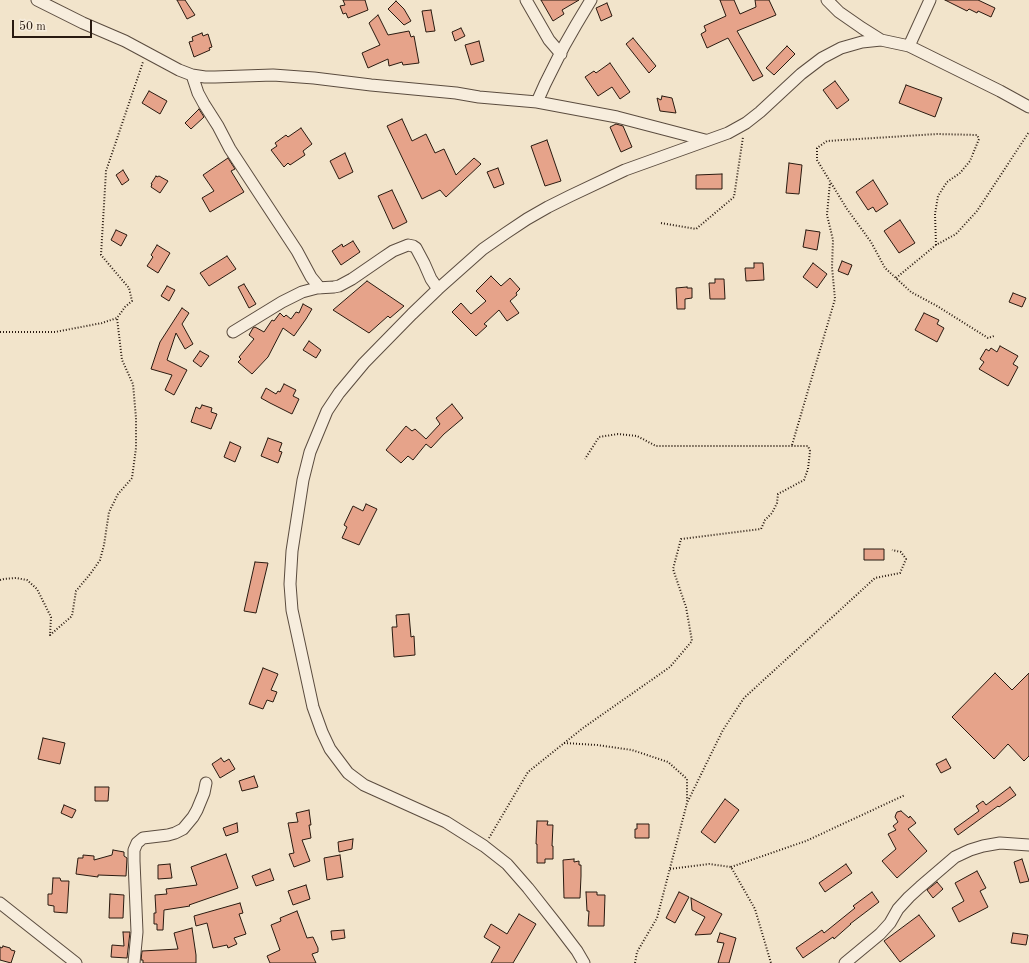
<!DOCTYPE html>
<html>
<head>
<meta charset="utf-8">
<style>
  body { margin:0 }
  #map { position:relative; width:1029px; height:963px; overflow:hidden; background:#f2e4cb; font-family:"Old Standard TT",serif }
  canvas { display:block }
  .scale { position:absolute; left:12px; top:20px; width:80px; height:18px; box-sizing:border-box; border:2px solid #291a10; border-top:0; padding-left:5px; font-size:12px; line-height:14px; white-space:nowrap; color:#291a10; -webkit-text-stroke:3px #f7eddd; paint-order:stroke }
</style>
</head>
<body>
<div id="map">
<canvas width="1029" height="963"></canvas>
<div class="scale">50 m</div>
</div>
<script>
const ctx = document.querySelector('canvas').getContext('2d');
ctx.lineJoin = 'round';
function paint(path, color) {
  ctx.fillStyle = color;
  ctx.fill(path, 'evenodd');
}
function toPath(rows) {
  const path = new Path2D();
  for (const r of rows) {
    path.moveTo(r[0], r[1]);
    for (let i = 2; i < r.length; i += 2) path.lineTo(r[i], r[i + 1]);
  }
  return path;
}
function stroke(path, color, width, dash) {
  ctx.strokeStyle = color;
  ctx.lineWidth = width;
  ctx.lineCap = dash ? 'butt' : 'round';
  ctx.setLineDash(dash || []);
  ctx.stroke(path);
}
const building = toPath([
  [177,0,185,0,195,15,187,19,177,0],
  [343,0,365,0,368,10,348,18,346,13,343,14,340,6,345,5,343,0],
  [541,0,579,0,562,10,564,14,553,21,541,0],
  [720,0,734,0,740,14,756,7,755,0,769,0,776,15,737,31,763,76,753,81,728,38,707,48,701,34,706,31,704,26,726,16,720,0],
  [945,0,978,0,995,8,991,17,978,11,977,13,969,9,967,11,945,0],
  [396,1,404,9,411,21,404,25,388,9,396,1],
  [607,3,612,16,601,21,596,8,607,3],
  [431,10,435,31,426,32,422,11,431,10],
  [378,15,388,35,409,31,411,37,414,36,419,63,403,65,402,62,389,66,388,59,368,68,362,53,380,45,369,23,378,15],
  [461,28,465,36,455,41,452,32,461,28],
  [202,33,203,36,208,34,212,47,209,48,210,50,194,57,189,42,193,41,192,37,202,33],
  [633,38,656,66,649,73,626,44,633,38],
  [479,41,484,61,471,65,465,45,479,41],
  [787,46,795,54,774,75,766,68,787,46],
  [610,63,630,92,620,99,612,87,598,96,585,77,594,71,596,73,610,63],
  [835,81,849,100,837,109,823,90,835,81],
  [906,85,942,98,935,117,899,103,906,85],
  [149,91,167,101,160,114,142,103,149,91],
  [662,96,672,98,676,113,660,111,657,98,661,100,662,96],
  [199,109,204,117,191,129,185,123,199,109],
  [402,119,412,141,426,134,435,153,444,149,456,175,474,158,481,164,446,197,440,190,422,199,387,126,402,119],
  [616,124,623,126,632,147,621,152,610,127,616,124],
  [301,128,312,144,303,151,305,155,290,165,288,163,284,167,271,150,277,146,275,143,286,135,288,137,301,128],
  [547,140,561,181,545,186,531,146,547,140],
  [345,153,353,172,339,179,330,161,345,153],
  [228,158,235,169,231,171,244,192,210,212,202,198,214,191,203,175,228,158],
  [789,163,802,165,799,194,786,193,789,163],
  [498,168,504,184,494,188,487,172,498,168],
  [123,170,129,180,122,185,116,175,123,170],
  [722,174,722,189,696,189,696,175,722,174],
  [156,176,157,177,159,176,168,181,160,193,151,187,152,184,151,184,156,176],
  [873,180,888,204,876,212,873,207,868,210,856,192,873,180],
  [392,190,407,222,393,229,378,196,392,190],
  [900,220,915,243,899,253,884,231,900,220],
  [116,230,127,235,121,246,111,240,116,230],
  [806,230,820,232,817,250,803,247,806,230],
  [353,241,360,252,341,265,332,251,342,244,343,247,353,241],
  [157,245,170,253,158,273,147,266,153,257,151,255,157,245],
  [227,256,236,269,209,286,200,273,227,256],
  [842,261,852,265,848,275,838,271,842,261],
  [754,263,763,263,764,280,746,281,745,268,754,268,754,263],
  [813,263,827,274,817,288,803,277,813,263],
  [491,276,501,286,510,278,520,289,516,293,517,295,510,301,519,313,507,321,499,310,484,324,487,326,476,336,452,312,461,303,471,314,486,301,476,291,491,276],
  [715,279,724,279,725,299,710,299,709,283,715,283,715,279],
  [367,281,404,306,390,318,388,316,369,333,333,310,367,281],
  [244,284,256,304,249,308,238,287,244,284],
  [167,286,175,290,169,301,161,296,167,286],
  [687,287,687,288,692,288,692,298,685,299,685,309,677,309,676,288,687,287],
  [1013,293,1026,298,1022,307,1009,302,1013,293],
  [303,304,312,309,306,319,294,336,283,328,268,357,252,374,238,362,241,359,239,357,254,339,249,335,253,328,255,327,264,332,272,320,274,321,280,313,284,317,286,315,291,319,296,312,299,313,303,304],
  [182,308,189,313,182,324,193,344,185,349,176,333,167,360,187,370,174,395,165,390,172,375,151,369,160,342,182,308],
  [924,313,939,320,937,324,944,328,937,342,915,330,924,313],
  [309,341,321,350,316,358,303,350,309,341],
  [1000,346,1018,356,1013,364,1018,367,1008,386,979,369,984,362,980,359,986,349,989,351,991,348,997,352,1000,346],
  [200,351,209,356,201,367,193,361,200,351],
  [284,384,296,390,293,396,299,399,292,414,270,403,261,398,266,388,276,394,278,391,280,392,284,384],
  [452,404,463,418,444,434,431,448,426,444,413,460,408,456,401,463,386,450,406,426,412,431,415,429,426,439,440,424,436,418,452,404],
  [202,405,212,408,211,412,217,414,211,429,191,422,196,407,200,409,202,405],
  [268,438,282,443,279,451,282,452,278,463,261,456,268,438],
  [230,442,241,447,235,462,224,457,230,442],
  [366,504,377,509,359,545,342,538,347,527,344,525,353,506,363,511,366,504],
  [864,549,884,549,884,560,864,560,864,549],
  [255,562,268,563,256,613,244,611,255,562],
  [409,614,411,637,414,636,415,655,394,657,392,627,397,627,396,615,409,614],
  [263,668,278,674,271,690,277,692,273,702,267,700,263,709,249,704,263,668],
  [995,673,1012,690,1029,673,1029,756,1024,761,1008,744,994,759,952,717,995,673],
  [43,738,65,743,60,764,38,759,43,738],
  [221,758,224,762,229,759,235,769,220,778,212,764,221,758],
  [946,759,951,768,941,773,936,764,946,759],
  [254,776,258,787,242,791,239,781,254,776],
  [95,787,109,787,108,801,95,801,95,787],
  [1010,787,1016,795,999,807,998,806,958,835,954,829,979,811,976,806,983,801,986,805,1010,787],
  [725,799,739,810,715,843,701,832,725,799],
  [64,805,76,810,72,818,61,813,64,805],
  [309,810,311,825,309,825,311,838,302,840,310,861,294,867,289,854,294,853,288,823,298,822,296,813,309,810],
  [901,811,909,818,910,816,916,823,908,829,927,851,897,878,882,861,896,849,888,834,896,830,893,826,898,822,895,817,896,814,897,812,901,811],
  [537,821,548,821,547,825,553,825,552,846,553,846,553,859,545,859,545,863,537,863,537,844,536,844,537,821],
  [237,823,238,832,226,836,223,828,237,823],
  [637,824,649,824,649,838,635,838,635,829,637,829,637,824],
  [353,839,352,849,339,852,338,842,353,839],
  [113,850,124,852,124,856,127,858,126,876,98,875,98,877,76,874,78,858,83,858,83,855,94,856,94,860,112,855,113,850],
  [226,854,238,888,189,905,190,906,164,910,163,930,157,930,157,924,154,924,154,913,156,913,155,895,167,894,166,889,197,885,191,867,226,854],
  [340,855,343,877,327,880,324,858,340,855],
  [574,859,574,862,579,861,579,865,581,865,581,876,580,898,564,898,563,860,574,859],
  [1022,859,1029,881,1020,883,1014,862,1022,859],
  [170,864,172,878,158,879,158,865,170,864],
  [846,864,852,873,825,892,819,883,846,864],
  [270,869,274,880,256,886,252,876,270,869],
  [977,871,986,888,980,891,988,907,959,922,952,908,964,901,955,883,977,871],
  [53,878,60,878,61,881,69,881,67,913,54,912,54,906,48,905,48,894,52,894,53,878],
  [937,882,943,889,933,898,927,890,937,882],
  [306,885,310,899,293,905,288,891,306,885],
  [586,892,597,892,597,895,605,895,604,926,588,926,589,911,587,911,586,892],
  [679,892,689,897,675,923,666,918,679,892],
  [872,892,879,902,850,924,851,924,834,939,833,937,803,958,796,948,822,930,824,933,855,908,853,906,872,892],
  [110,894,124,895,123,918,109,918,110,894],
  [691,898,722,914,711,934,695,935,705,917,692,910,691,898],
  [240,903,243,913,239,914,246,934,234,938,237,944,228,948,227,945,213,948,207,923,196,926,194,916,240,903],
  [297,911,307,938,313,937,318,948,318,952,312,954,316,963,270,963,267,956,280,950,271,925,281,921,280,918,297,911],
  [519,914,536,924,513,963,491,963,500,947,484,937,491,924,507,934,519,914],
  [919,915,935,936,900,962,884,941,919,915],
  [192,928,196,955,196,963,143,963,143,960,141,960,142,951,178,949,174,933,192,928],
  [344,930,345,938,332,940,331,931,344,930],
  [123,932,130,932,127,958,111,957,112,945,124,946,123,932],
  [720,933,736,938,729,963,718,963,724,943,717,942,720,933],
  [1013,933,1028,935,1026,945,1011,943,1013,933],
  [3,946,10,948,11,950,15,951,11,963,0,960,0,947,2,948,3,946]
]);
paint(building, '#e6a38a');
stroke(building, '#291a10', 1);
const street = toPath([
  [37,0,83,23,125,41,179,70,192,75,205,77,215,77,273,75,314,78,371,85,456,93,479,97,537,102,617,117,705,140],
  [526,0,549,40,561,54],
  [827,0,839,12,862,28,881,40],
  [909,46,930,0],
  [192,75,198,93,204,104,218,126,230,149,297,251,311,277,320,288],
  [537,102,545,84,564,46,576,25,591,0],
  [233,332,282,302,302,292,317,288,334,287,339,286,352,279,384,257,393,251,408,245,413,246,416,248,424,263,431,279,438,289],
  [0,903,76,963],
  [134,963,137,932,134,861,134,850,137,843,143,838,168,835,175,833,183,829,193,817,197,810,204,793,206,783],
  [584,963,577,951,558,926,528,888,507,864,484,846,446,822,364,785,348,773,330,749,322,732,313,707,292,610,290,584,292,551,303,480,310,452,327,411,339,393,364,363,412,314,438,289,483,249,506,233,527,219,548,207,570,196,625,170,728,133,746,123,760,112,801,74,822,58,841,48,862,42,881,40,909,46,1000,91,1029,107],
  [845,963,880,934,890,923,898,909,909,897,920,887,955,857,970,850,983,846,1000,843,1029,845]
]);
stroke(street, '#5b4c3f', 13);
stroke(toPath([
  [661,223,696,229,734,197,743,137],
  [936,245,935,214,938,196,947,182,960,173,970,161,979,139,977,135,937,134,827,141,817,148,817,160,847,209,871,242,885,268,911,292,937,306,988,338,994,336],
  [896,278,936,245,956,234,977,211,1029,132],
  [0,332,55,332,102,323,117,318,125,307,132,301,129,288,101,255,106,171,143,62],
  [792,445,835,299,832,267,833,240,827,215,830,182],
  [0,580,4,579,16,578,27,580,37,589,51,617,50,635,72,616,76,591,91,573,100,560,104,545,109,512,118,494,132,478,136,448,136,418,133,384,122,360,117,318],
  [564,743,597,745,632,750,668,762,687,779,687,801],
  [489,838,528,772,583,728,670,667,692,641,686,607,673,569,681,539,761,529,765,520,772,513,777,503,778,494,804,480,808,469,810,451,808,446,656,446,637,436,618,434,599,437,585,459],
  [731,867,806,841,905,795],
  [670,869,709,864,731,867,755,909,771,963],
  [635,963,637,952,657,918,687,803,715,746,723,730,744,698,875,578,900,573,906,559,901,552,892,550]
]), '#291a10', 2, [1, 2]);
stroke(street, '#f7eddd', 11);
</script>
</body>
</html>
